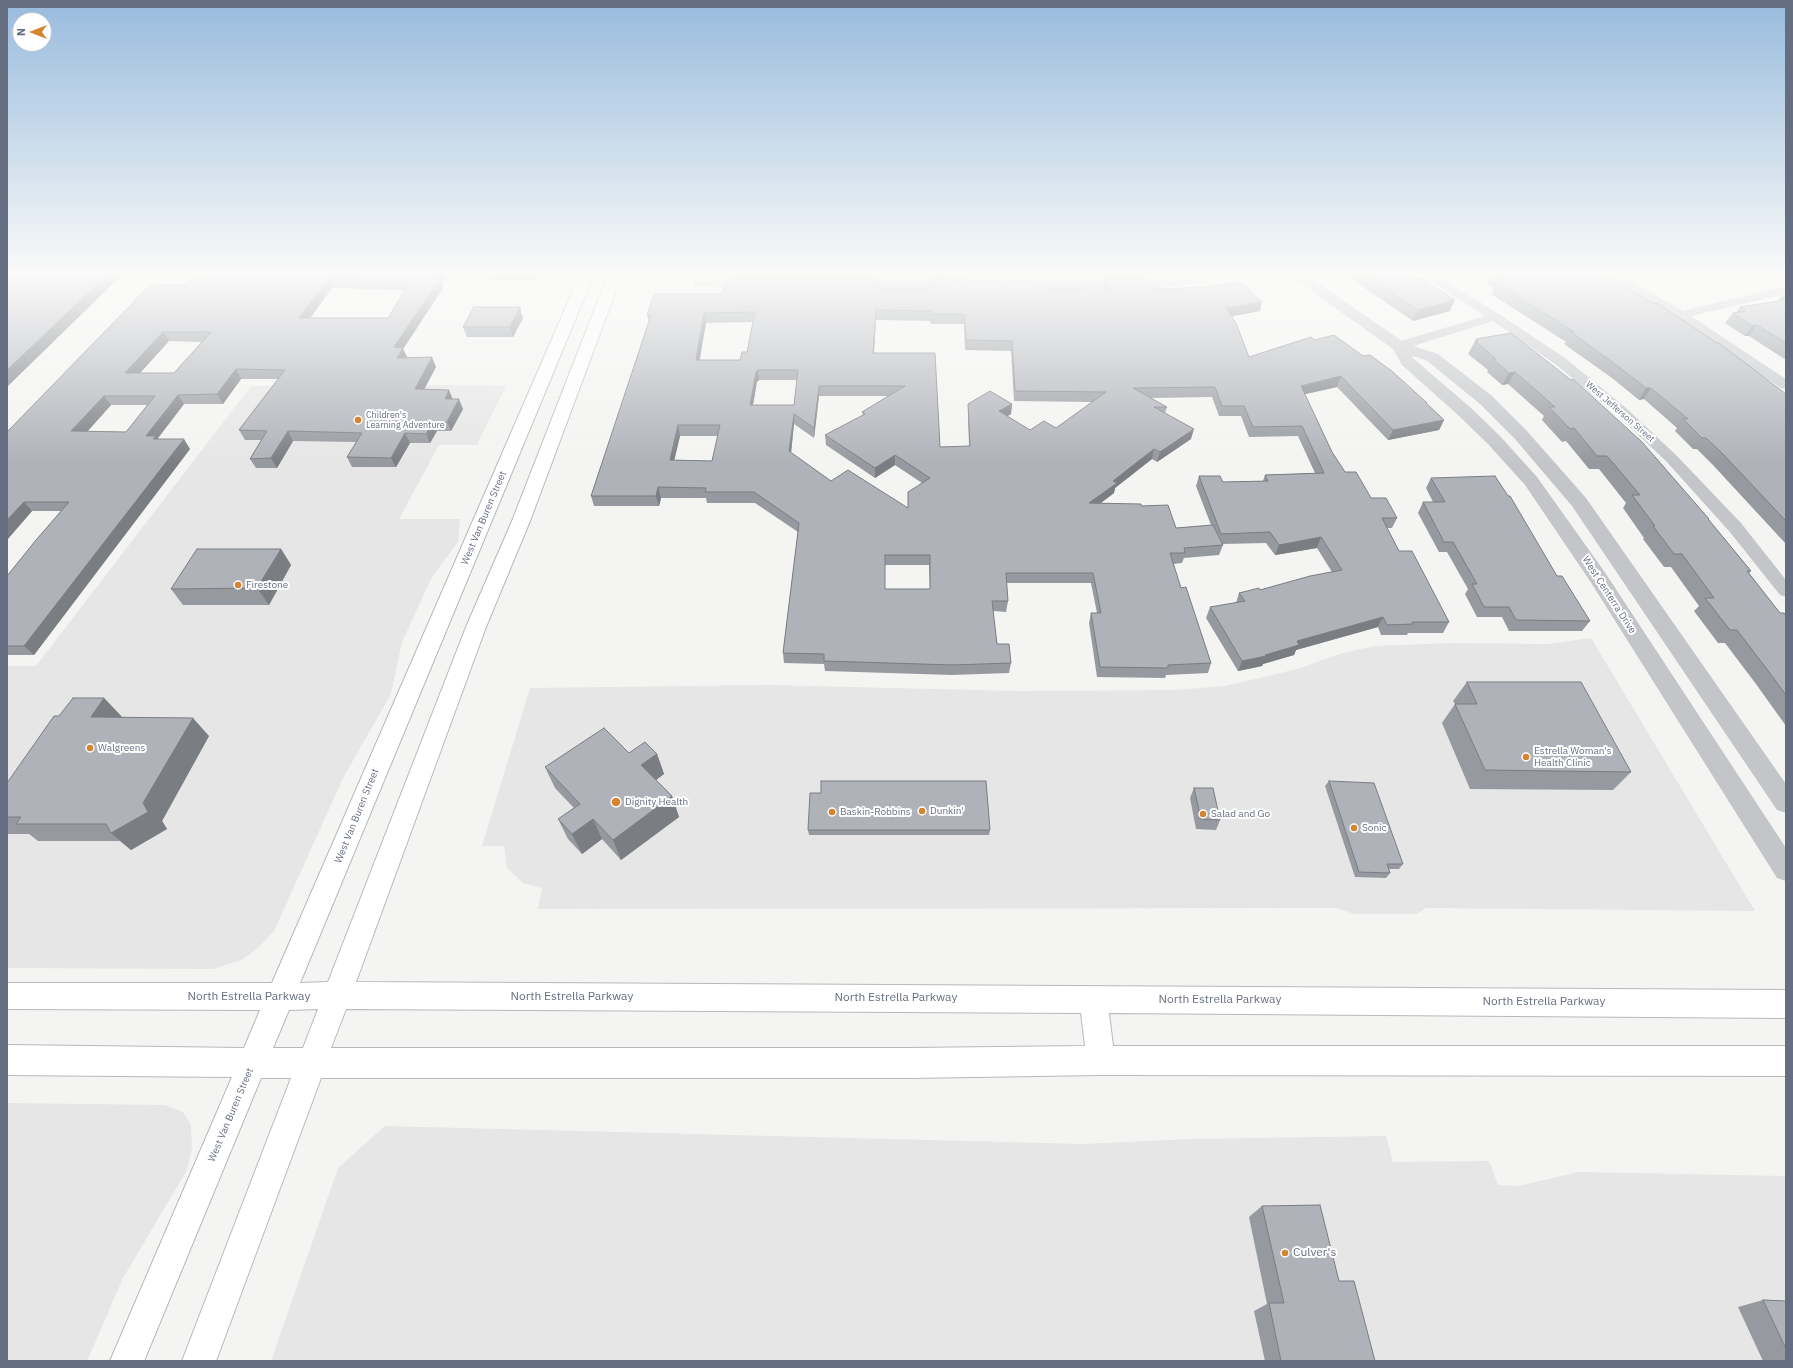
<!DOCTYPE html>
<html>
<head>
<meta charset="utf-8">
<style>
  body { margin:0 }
  #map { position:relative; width:1793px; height:1368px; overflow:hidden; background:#f4f5f2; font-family:"IBM Plex Sans",sans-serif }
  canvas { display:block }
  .frame { position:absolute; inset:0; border:8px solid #666e81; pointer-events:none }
  .north { position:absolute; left:12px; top:12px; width:40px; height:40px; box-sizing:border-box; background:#fff; border:1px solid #c2c5cd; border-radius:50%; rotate:270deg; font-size:11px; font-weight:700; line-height:16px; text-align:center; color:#666e81 }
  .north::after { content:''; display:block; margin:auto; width:14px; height:18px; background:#d78430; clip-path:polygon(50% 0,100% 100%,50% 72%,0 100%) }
</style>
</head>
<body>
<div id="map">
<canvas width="1793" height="1368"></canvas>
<div class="frame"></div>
<div class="north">N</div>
</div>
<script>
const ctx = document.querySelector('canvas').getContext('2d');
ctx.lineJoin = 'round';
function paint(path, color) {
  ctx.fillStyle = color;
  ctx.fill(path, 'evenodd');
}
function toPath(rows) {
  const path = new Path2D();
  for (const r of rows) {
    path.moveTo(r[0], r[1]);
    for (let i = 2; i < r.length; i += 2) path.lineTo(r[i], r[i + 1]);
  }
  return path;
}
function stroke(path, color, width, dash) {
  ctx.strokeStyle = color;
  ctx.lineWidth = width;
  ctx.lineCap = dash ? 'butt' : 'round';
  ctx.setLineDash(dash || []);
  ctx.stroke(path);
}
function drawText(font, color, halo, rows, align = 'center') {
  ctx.font = font + ' "IBM Plex Sans",sans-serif';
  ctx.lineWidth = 4;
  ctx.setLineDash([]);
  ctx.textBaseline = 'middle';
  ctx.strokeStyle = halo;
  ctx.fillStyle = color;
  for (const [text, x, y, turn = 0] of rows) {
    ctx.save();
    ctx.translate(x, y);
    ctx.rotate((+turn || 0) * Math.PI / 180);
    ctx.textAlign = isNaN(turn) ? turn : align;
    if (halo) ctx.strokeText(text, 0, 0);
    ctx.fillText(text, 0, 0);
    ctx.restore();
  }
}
paint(toPath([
  [438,385,506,386,477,445,439,445,399,519,460,519,458,542,432,577,402,642,391,694,343,778,274,931,258,948,241,960,213,969,7,968,7,666,36,666,251,386],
  [1591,638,1755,911,1426,908,1417,914,1354,914,1337,908,538,909,542,888,523,883,507,868,504,846,482,846,530,688,768,685,1018,691,1175,690,1225,686,1260,678,1301,668,1339,654,1374,646,1451,643,1548,644],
  [7,1103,165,1105,183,1112,191,1125,192,1148,187,1170,123,1278,87,1361,7,1361],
  [385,1126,1083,1144,1190,1139,1386,1136,1393,1162,1489,1161,1498,1185,1518,1186,1579,1172,1786,1176,1786,1361,271,1361,338,1168]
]), '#e5e6e5');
const primary = toPath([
  [581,272,595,272,300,983,328,982,466,627,512,521,609,272,623,272,530,521,486,627,356,982,1786,990,1786,1018,1109,1013,1113,1046,1786,1046,1786,1076,1101,1075,910,1078,321,1078,216,1361,182,1361,291,1078,261,1078,144,1361,110,1361,232,1077,7,1075,7,1045,244,1048,260,1010,7,1009,7,983,272,983,581,272],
  [318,1009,303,1048,273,1048,289,1010,318,1009],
  [346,1009,1081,1013,1085,1046,910,1048,331,1048,346,1009]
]);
stroke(primary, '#b6b8bc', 2);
paint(toPath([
  [1218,272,1243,272,1237,276,1196,284,1164,287,1023,289,1019,288,1017,285,1019,282,1023,281,1164,279,1196,276,1218,272],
  [1416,272,1431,272,1499,314,1565,358,1626,408,1676,455,1741,523,1786,580,1786,597,1780,595,1729,531,1666,461,1616,414,1555,364,1493,321,1404,349,1394,349,1393,346,1394,343,1485,316,1416,272],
  [1600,272,1615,272,1683,311,1786,286,1786,294,1691,316,1786,379,1786,389,1781,388,1677,318,1600,272],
  [699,280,749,280,753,281,755,284,753,287,749,288,695,287,693,284,695,281,699,280],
  [855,280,953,280,957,281,959,284,957,287,953,288,851,287,849,284,851,281,855,280]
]), '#c3c5c9');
paint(toPath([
  [1285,272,1302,272,1405,343,1438,354,1492,396,1527,431,1586,498,1786,784,1786,813,1777,810,1572,506,1515,439,1480,404,1426,360,1412,356,1414,359,1470,407,1500,436,1537,477,1604,571,1786,848,1786,881,1777,878,1590,581,1525,485,1488,444,1458,415,1402,365,1393,349,1285,272]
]), '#c3c5c9');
paint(primary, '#fff');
paint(toPath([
  [7,272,158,272,156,274,123,274],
  [449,272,442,284,443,288,403,349,407,357,406,358,436,367,424,389,453,399,463,409,451,431,437,431,430,443,410,443,396,467,352,467,347,457,356,442,293,441,277,468,256,468,250,459,261,440,245,440,239,430,278,379,241,379,223,404,184,404,158,438,158,439,190,449,34,655,7,655,7,576,61,511,32,511,7,540,7,432,185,285],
  [332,288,405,290,388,318,310,318],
  [169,341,202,342,174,373,140,373],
  [111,405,147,405,126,432,87,431],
  [482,272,539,272,535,281,485,279],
  [729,272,879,272,879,279,730,279],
  [929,272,1044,272,1043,279,929,279],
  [1098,272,1144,272,1143,278,1099,279],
  [1341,272,1409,272,1420,280,1450,311,1413,321],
  [1638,272,1676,272,1651,279],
  [1492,273,1786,394,1786,544,1712,464,1697,449,1693,449,1675,431,1677,428,1644,399,1639,400,1612,378,1564,344,1566,342,1491,294,1494,289,1486,284],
  [1104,280,1165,289,1260,311,1232,316,1249,357,1315,340,1363,356,1427,403,1427,404,1444,420,1439,430,1388,440,1337,387,1305,394,1332,452,1345,472,1371,498,1397,518,1392,528,1387,528,1399,551,1449,622,1443,633,1408,633,1407,635,1381,635,1378,627,1296,650,1294,655,1263,664,1262,666,1238,671,1206,618,1210,607,1236,603,1239,593,1260,590,1332,572,1317,548,1275,555,1266,543,1222,544,1223,545,1219,555,1184,558,1182,563,1173,564,1181,588,1211,663,1208,673,1166,675,1165,678,1097,677,1089,623,1091,613,1097,613,1091,583,1006,583,1008,601,1006,612,993,611,997,644,1011,663,1009,673,952,675,825,671,824,664,784,663,783,653,798,532,755,503,707,503,706,498,661,498,659,506,594,506,591,496,649,322,647,315,722,294,879,288,1103,289],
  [876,320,930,321,931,324,964,324,965,350,1011,351,1014,401,1092,402,1056,428,1030,430,1007,416,1011,414,1012,404,968,404,968,414,969,446,940,447,935,353,874,353],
  [753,322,747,352,740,360,699,360,706,323],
  [759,380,797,380,794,405,753,405,757,382],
  [819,396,888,396,862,412,863,415,825,435,826,445,875,478,895,465,922,483,908,508,831,481,791,453,794,424,814,438],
  [1212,397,1219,416,1241,416,1249,437,1298,436,1315,473,1265,475,1263,481,1223,482,1199,476,1196,486,1211,525,1176,528,1141,506,1101,503,1114,493,1115,488,1152,459,1157,462,1191,439,1165,413,1167,407,1151,398],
  [680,436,718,436,712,461,674,460],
  [885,565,929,565,930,589,885,589],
  [1781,297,1786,297,1786,360,1749,336,1745,336,1725,323,1733,313,1736,312,1740,307,1778,301],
  [523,318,513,337,467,337,463,327],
  [1476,339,1709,519,1709,520,1751,571,1749,573,1780,613,1786,616,1786,726,1756,684,1725,643,1718,643,1694,611,1699,606,1671,567,1664,567,1643,539,1644,538,1623,508,1626,503,1599,469,1589,469,1566,441,1562,442,1542,420,1544,416,1508,384,1502,385,1487,372,1488,370,1468,354],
  [1431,478,1557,576,1590,621,1582,631,1509,631,1502,617,1477,617,1465,594,1468,589,1447,552,1439,552,1418,513,1423,502,1433,502,1426,488],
  [281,549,291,565,269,605,183,605,171,589],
  [1467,682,1631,772,1613,790,1470,789,1442,723,1455,704,1453,701],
  [104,698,122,717,209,736,162,821,167,829,131,850,120,841,38,841,29,834,7,834,7,783,59,716],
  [629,753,657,754,664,774,656,780,672,796,679,817,621,860,602,839,582,854,568,839,558,819,574,808,555,788,545,767],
  [1329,781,1403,864,1399,869,1389,869,1390,873,1386,878,1355,877,1325,786],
  [1194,788,1220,820,1216,830,1196,829,1190,798],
  [821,793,990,830,989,835,809,835,808,830],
  [1262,1206,1339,1281,1375,1361,1265,1361,1254,1311,1267,1304,1249,1217],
  [1763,1300,1786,1301,1786,1361,1763,1361,1738,1307]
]), '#96999f');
paint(toPath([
  [110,272,121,272,123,274,7,387,7,370],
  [440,272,449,272,442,284,443,288,403,349,407,357,401,367,397,358,394,347],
  [533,272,539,272,535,281],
  [1655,272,1676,272,1651,279],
  [328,279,332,288,303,328,299,318],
  [1455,300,1450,311,1413,321,1418,310],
  [1262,302,1260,311,1224,318,1226,308],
  [520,307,523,318,513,337,510,327],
  [876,310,876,320,873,363,873,353],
  [704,313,706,323,698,370,696,360],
  [1757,325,1749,336,1745,336,1752,326],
  [163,332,169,341,131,383,125,373],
  [432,357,436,367,419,399,415,389],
  [236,369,241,379,223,404,217,394],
  [758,370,759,380,757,382,751,415,750,405,756,372],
  [1515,372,1508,384,1502,385,1509,373],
  [1341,376,1337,387,1297,396,1301,386],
  [819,386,819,396,814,438,814,428],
  [1646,388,1651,388,1644,399,1639,400],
  [449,390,453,400,445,399],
  [178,395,184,404,158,438,163,446,146,436],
  [104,396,111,405,79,441,71,431],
  [459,399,463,409,451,431,447,422],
  [1012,404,1011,414,998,422,999,411],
  [794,414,794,424,790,462,789,451],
  [1444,420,1439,430,1388,440,1393,430],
  [433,422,437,431,430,443,426,434],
  [678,425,680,436,672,470,670,460],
  [1194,429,1191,439,1157,462,1160,452],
  [288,431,293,441,277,468,271,458],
  [405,433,410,443,396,467,391,458],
  [184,439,190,449,34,655,24,646],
  [1154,449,1152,459,1115,488,1114,493,1087,513,1089,503,1113,481],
  [895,455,895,465,875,478,875,468],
  [658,487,661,498,659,506,656,496],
  [24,502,32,511,7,540,7,520],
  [1321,537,1317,548,1275,555,1279,545],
  [281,549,291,565,269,605,257,588],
  [1383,617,1378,627,1296,650,1294,655,1263,664,1262,666,1238,671,1242,661,1265,655,1297,641],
  [104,698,122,717,91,717],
  [193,718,209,736,162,821,167,829,131,850,111,833,143,803],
  [657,754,664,774,648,786,641,765],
  [672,796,679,817,621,860,613,840],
  [593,819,602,839,582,854,572,834]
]), '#7a7d82');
const building = toPath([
  [7,272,110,272,7,370,7,272],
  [196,272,440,272,436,279,440,279,394,347,403,348,397,358,432,357,415,389,449,390,445,399,459,399,447,422,433,422,426,434,405,433,391,458,347,457,362,433,288,431,271,458,250,459,267,431,239,430,285,370,236,369,217,394,178,395,146,436,156,436,153,439,184,439,24,646,7,646,7,576,36,540,69,502,24,502,7,520,7,432,151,284,185,285,196,272],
  [328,279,410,281,388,318,299,318,328,279],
  [163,332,211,332,174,373,125,373,163,332],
  [104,396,155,396,126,432,71,431,104,396],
  [1361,272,1409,272,1420,280,1422,279,1455,300,1418,310,1361,272],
  [1496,272,1600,272,1654,304,1657,303,1717,343,1719,343,1786,394,1786,521,1721,452,1706,438,1702,438,1683,419,1688,419,1651,388,1646,388,1619,367,1571,332,1574,332,1497,283,1504,281,1492,273,1496,272],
  [1148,279,1151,288,1165,288,1165,289,1215,286,1241,282,1262,302,1226,308,1236,323,1249,357,1311,337,1315,340,1334,335,1363,356,1370,355,1393,372,1427,403,1426,403,1444,420,1393,430,1341,376,1301,386,1332,452,1345,472,1356,472,1371,498,1386,498,1397,518,1382,518,1399,551,1412,551,1449,622,1412,622,1413,624,1387,625,1383,617,1297,641,1299,645,1265,655,1266,656,1242,661,1210,607,1245,601,1239,593,1259,588,1260,590,1310,576,1342,570,1321,537,1279,545,1270,532,1221,534,1199,476,1220,476,1223,482,1268,481,1265,475,1324,473,1302,426,1253,427,1244,406,1222,406,1215,387,1133,388,1167,407,1154,407,1194,429,1160,452,1154,449,1113,481,1117,483,1089,503,1141,504,1141,506,1168,505,1176,528,1213,525,1223,545,1184,548,1185,553,1170,553,1181,588,1186,587,1211,663,1168,665,1168,668,1100,667,1091,613,1101,613,1093,573,1006,573,1008,601,992,601,997,644,1009,644,1011,663,953,665,824,661,824,654,783,653,799,523,754,492,705,492,706,488,658,487,656,496,591,496,651,315,647,315,654,294,722,294,727,280,879,280,879,288,929,288,929,280,1046,281,1047,289,1107,289,1104,280,1148,279],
  [876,310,931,311,931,314,964,314,966,340,1012,341,1015,391,1106,392,1056,428,1044,421,1030,430,999,411,1012,404,990,391,968,404,970,446,940,447,935,353,873,353,876,310],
  [755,312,747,352,742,352,740,360,696,360,704,313,755,312],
  [758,370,798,370,794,405,750,405,756,372,758,370],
  [819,386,905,386,862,412,865,414,825,435,875,468,895,455,930,478,908,492,908,508,848,470,831,481,789,451,794,414,814,428,819,386],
  [678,425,720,425,712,461,670,460,678,425],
  [885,555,930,555,930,589,885,589,885,555],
  [1781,297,1786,297,1786,343,1757,325,1752,326,1733,313,1746,311,1740,307,1785,300,1781,297],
  [474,307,520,307,510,327,463,327,474,307],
  [1511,333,1571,380,1573,379,1642,442,1709,519,1708,519,1751,571,1747,571,1780,613,1784,613,1786,616,1786,695,1769,672,1737,630,1730,630,1705,598,1714,598,1682,554,1674,554,1653,526,1655,526,1632,495,1640,495,1607,456,1597,456,1574,428,1570,429,1549,407,1555,407,1515,372,1509,373,1493,359,1496,359,1475,341,1478,341,1476,339,1511,333],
  [1495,476,1508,496,1510,496,1557,576,1562,576,1590,621,1516,620,1509,607,1484,607,1472,584,1477,584,1453,542,1444,542,1423,502,1445,502,1431,478,1495,476],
  [197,549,281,549,257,588,171,589,197,549],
  [1467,682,1581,682,1631,772,1485,770,1455,704,1477,704,1467,682],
  [73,698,104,698,91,717,193,718,143,803,148,812,111,833,106,824,16,824,21,817,7,817,7,783,54,716,59,716,73,698],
  [604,728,629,753,645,742,657,754,641,765,672,796,613,840,593,819,572,834,558,819,580,804,545,767,604,728],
  [821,781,986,781,990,830,808,830,810,793,821,793,821,781],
  [1329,781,1374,783,1403,864,1387,864,1390,873,1359,872,1329,781],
  [1194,788,1213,788,1220,820,1201,819,1194,788],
  [1320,1205,1339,1281,1354,1281,1375,1361,1281,1361,1269,1303,1284,1303,1262,1206,1320,1205],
  [1763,1300,1786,1301,1786,1349,1763,1300]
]);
paint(building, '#afb2b9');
stroke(building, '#7a7d82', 1);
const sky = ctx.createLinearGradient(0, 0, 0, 464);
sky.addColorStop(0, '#98bbdd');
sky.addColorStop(0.59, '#fafaf9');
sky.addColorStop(1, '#fafaf900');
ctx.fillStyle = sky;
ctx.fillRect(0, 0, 1793, 464);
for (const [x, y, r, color] of [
  [358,420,4,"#d78430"],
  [238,585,4,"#d78430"],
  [90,748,4,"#d78430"],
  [1526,757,4,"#d78430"],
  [616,802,5,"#d78430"],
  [922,811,4,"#d78430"],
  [832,812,4,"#d78430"],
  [1203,814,4,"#d78430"],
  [1354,828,4,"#d78430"],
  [1285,1253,4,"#d78430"]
]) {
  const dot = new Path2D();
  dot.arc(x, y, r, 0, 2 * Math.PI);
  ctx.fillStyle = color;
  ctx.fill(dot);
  stroke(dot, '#fff', 1.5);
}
drawText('9px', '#666e81', '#fff', [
  ["West Jefferson Street",1620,412,41]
]);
drawText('9px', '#666e81', '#fff', [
  ["Children's",366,415],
  ["Learning Adventure",366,425]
], 'left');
drawText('10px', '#666e81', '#fff', [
  ["West Van Buren Street",484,518,-67],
  ["West Centerra Drive",1609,595,57],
  ["West Van Buren Street",357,816,-68],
  ["West Van Buren Street",231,1115,-67]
]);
drawText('10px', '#666e81', '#fff', [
  ["Firestone",246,585],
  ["Walgreens",98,748],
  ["Estrella Woman's",1534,751],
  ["Health Clinic",1534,763],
  ["Dignity Health",625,802],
  ["Dunkin'",930,811],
  ["Baskin-Robbins",840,812],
  ["Salad and Go",1211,814],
  ["Sonic",1362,828]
], 'left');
drawText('12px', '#666e81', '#fff', [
  ["North Estrella Parkway",249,997],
  ["North Estrella Parkway",572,997],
  ["North Estrella Parkway",896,998],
  ["North Estrella Parkway",1220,1000],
  ["North Estrella Parkway",1544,1002]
]);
drawText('12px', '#666e81', '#fff', [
  ["Culver's",1293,1253]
], 'left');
</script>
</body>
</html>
